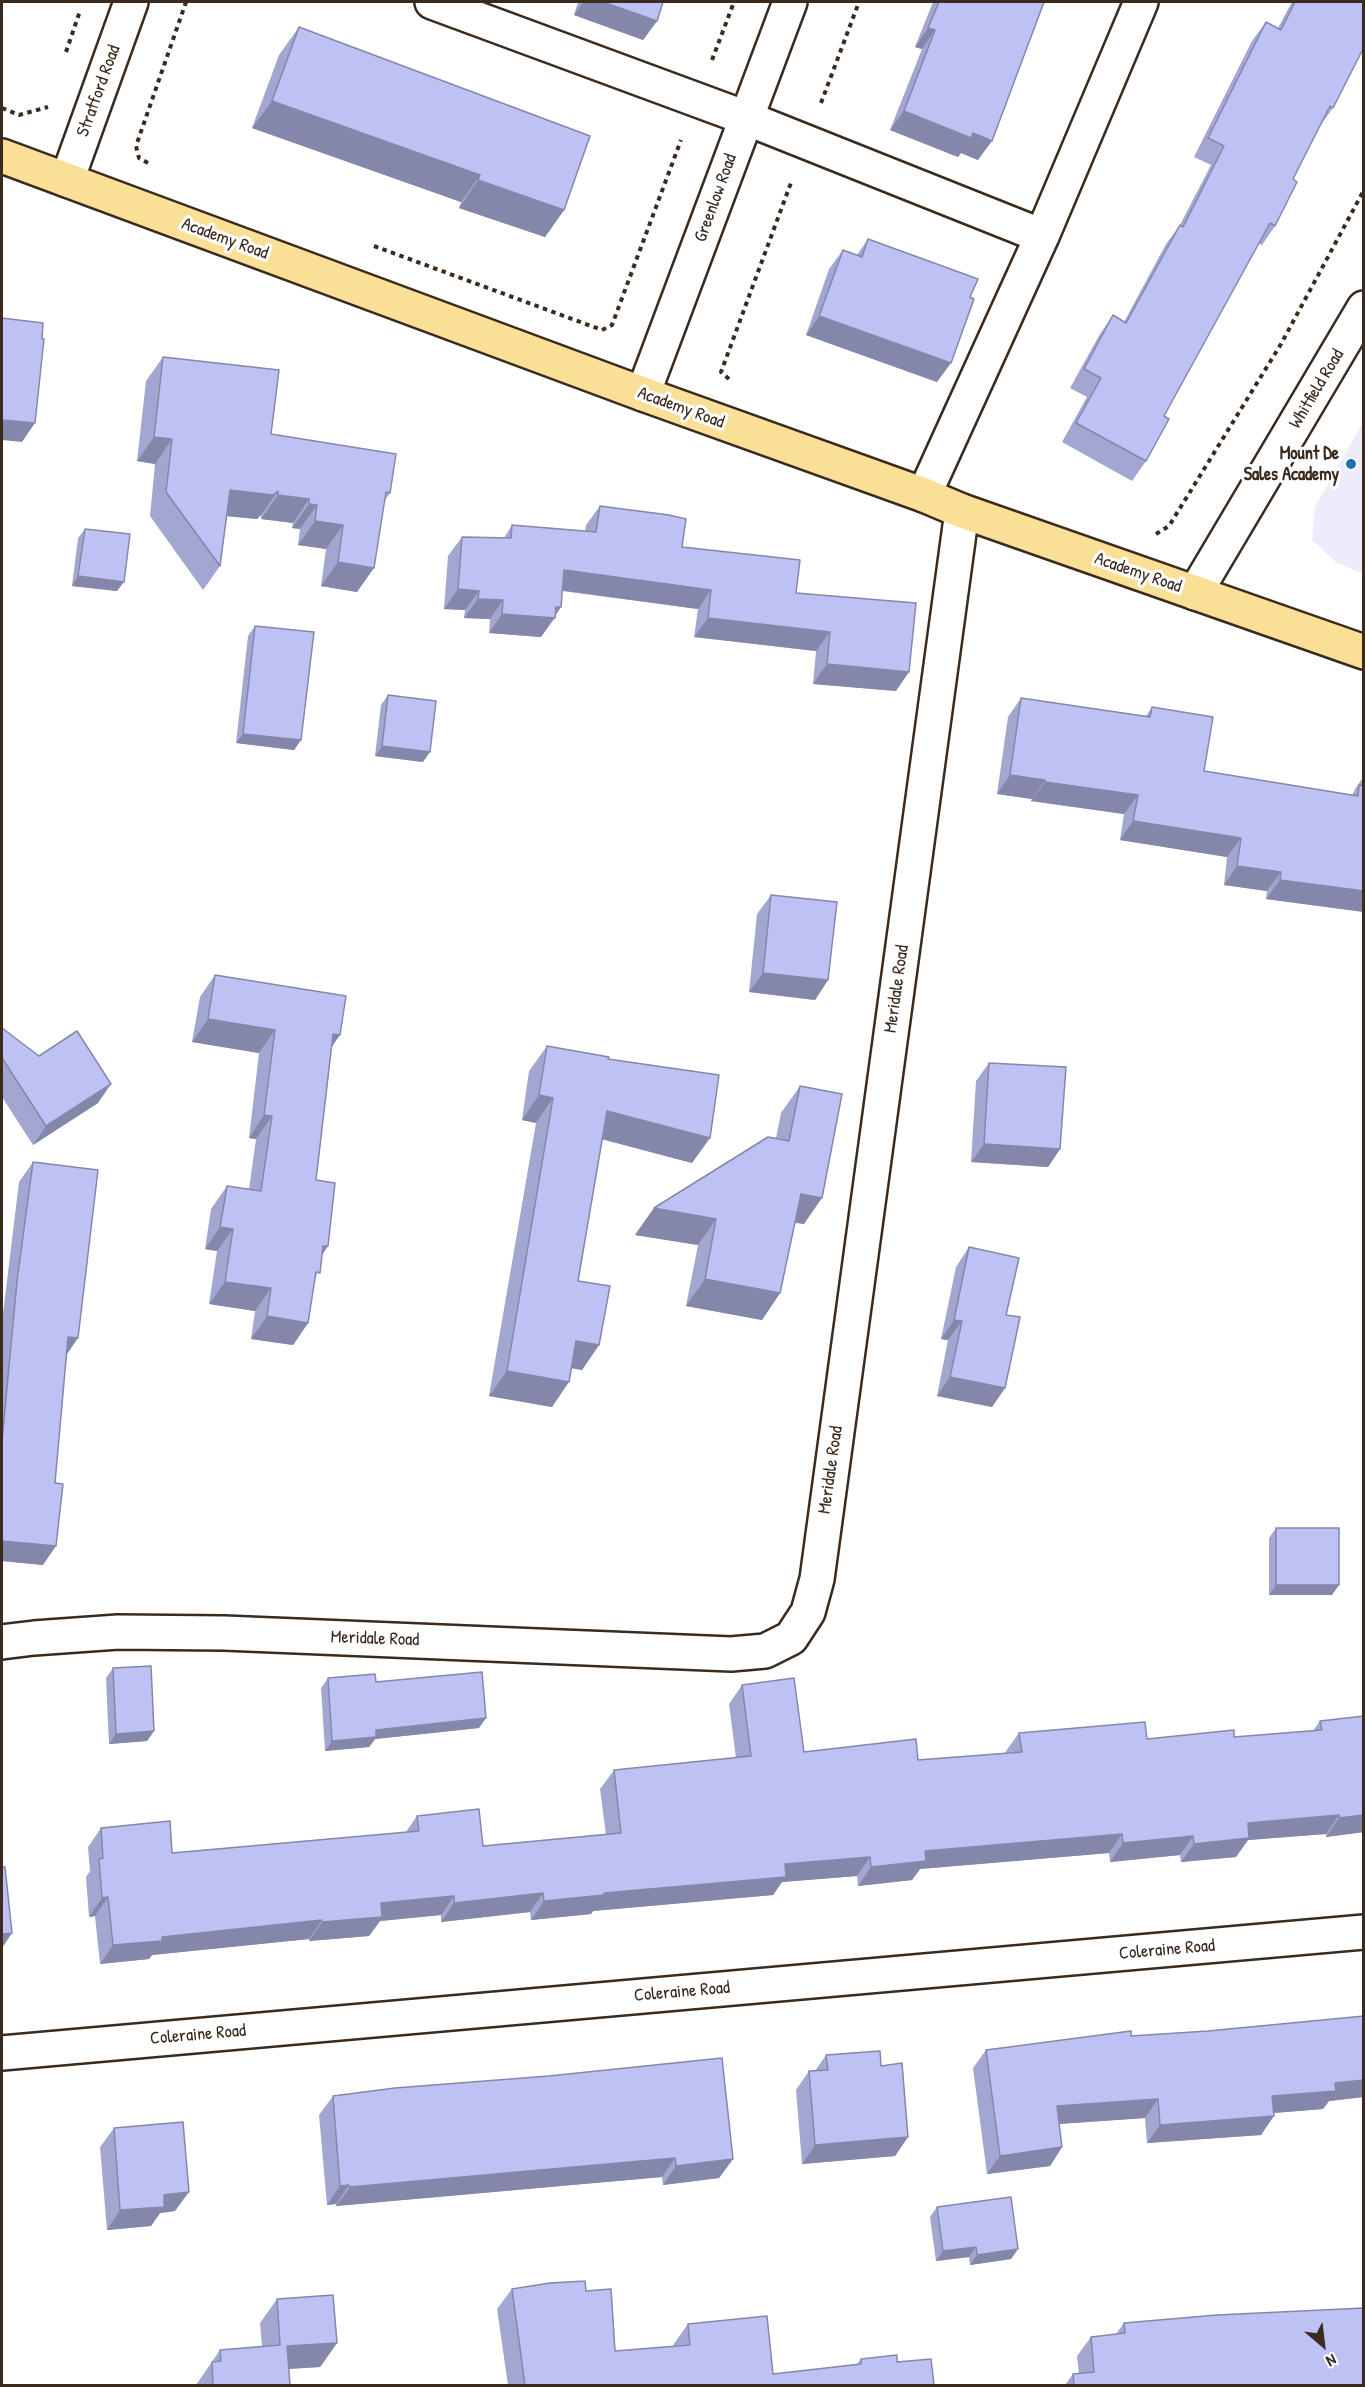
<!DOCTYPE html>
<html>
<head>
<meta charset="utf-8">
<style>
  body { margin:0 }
  #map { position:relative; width:1365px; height:2387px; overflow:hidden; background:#fff; font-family:"Patrick Hand",sans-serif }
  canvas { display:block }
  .frame { position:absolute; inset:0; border:3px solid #3b2a1e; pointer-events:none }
  .north { position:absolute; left:1293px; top:2315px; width:60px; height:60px; -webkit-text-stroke:4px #fff; paint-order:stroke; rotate:152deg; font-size:16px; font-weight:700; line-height:24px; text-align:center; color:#3b2a1e }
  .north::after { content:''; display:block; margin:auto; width:21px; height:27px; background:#3b2a1e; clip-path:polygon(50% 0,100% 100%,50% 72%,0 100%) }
</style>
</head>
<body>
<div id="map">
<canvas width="1365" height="2387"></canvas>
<div class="frame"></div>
<div class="north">N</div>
</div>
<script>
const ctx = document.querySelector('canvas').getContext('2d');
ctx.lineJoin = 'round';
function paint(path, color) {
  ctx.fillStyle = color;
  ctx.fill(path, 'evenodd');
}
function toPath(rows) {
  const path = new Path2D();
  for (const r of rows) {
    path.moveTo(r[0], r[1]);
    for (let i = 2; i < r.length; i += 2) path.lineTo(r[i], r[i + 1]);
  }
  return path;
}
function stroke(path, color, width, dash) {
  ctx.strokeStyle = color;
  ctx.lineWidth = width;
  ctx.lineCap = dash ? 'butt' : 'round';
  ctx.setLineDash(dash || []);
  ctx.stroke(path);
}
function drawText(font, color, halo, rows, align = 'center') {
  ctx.font = font + ' "Patrick Hand",sans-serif';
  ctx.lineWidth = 6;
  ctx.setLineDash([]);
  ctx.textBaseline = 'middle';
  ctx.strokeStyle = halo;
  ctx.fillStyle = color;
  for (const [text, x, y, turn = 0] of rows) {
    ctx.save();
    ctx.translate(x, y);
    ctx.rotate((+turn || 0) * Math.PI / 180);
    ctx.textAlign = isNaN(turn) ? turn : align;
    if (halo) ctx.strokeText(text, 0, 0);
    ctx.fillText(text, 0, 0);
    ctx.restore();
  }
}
paint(toPath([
  [1363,422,1363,574,1337,563,1312,540,1315,507]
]), '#ececfb');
const minor = toPath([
  [432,2,746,118,1042,236],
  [67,180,131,2],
  [643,394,790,2],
  [924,495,1042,236,1141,2],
  [1195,593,1364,308],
  [2,1642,34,1638,118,1632,224,1633,731,1654,765,1651,791,1638,808,1612,817,1579,962,511],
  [2,2053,1364,1932]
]);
const major = toPath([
  [2,156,643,394,924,495,962,511,1364,652]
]);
stroke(minor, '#3b2a1e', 38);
stroke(major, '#3b2a1e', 38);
stroke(toPath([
  [66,52,80,11],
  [712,60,734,2],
  [821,103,859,2],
  [2,108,19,115,48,107],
  [148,163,139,158,136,146,186,2],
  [374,246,602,330,612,325,681,140],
  [729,379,721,372,792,180],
  [1156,534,1169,526,1281,344,1364,190]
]), '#3b2a1e', 4, [4.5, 4.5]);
stroke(minor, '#fff', 33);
stroke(major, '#f9e096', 33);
paint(toPath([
  [578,2,663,2,657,21,643,40,574,15],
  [933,2,1044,2,978,160,961,153,958,157,890,130,922,49,915,47],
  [1292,2,1364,2,1333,108,1319,127,1293,179,1275,226,1262,245,1259,244,1164,416,1146,461,1132,481,1062,442,1087,397,1070,388,1100,334,1113,315,1124,322,1166,244,1180,225,1211,165,1194,157,1252,41,1266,22,1278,28],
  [299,27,564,210,545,237,459,208,461,202,252,128,279,55],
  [868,239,970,297,937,382,806,335,829,269,843,250,857,255],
  [163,357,271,434,390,493,385,500,357,592,321,586,326,549,298,545,300,529,292,528,293,523,261,519,261,515,257,519,227,516,220,566,203,590,150,516,155,464,137,461,146,381],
  [600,506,682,547,796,593,896,691,813,684,816,651,694,637,698,609,562,591,555,618,541,637,489,633,490,619,464,618,465,610,444,609,448,556,462,537,504,538,512,525,585,531,586,525],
  [85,529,117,591,72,586,78,538],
  [255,626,301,740,294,750,236,743,248,636],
  [388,695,423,762,375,756,381,705],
  [1021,698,1146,716,1152,707,1204,771,1352,795,1354,792,1355,789,1364,776,1364,912,1266,899,1267,891,1224,885,1227,857,1120,840,1124,814,1031,801,1032,799,997,794,1008,717],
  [771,895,828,980,815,1000,749,992,757,914],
  [215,975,332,1047,316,1180,328,1246,322,1255,315,1280,308,1323,293,1345,251,1339,255,1311,209,1304,217,1251,205,1249,211,1209,227,1186,249,1189,256,1139,249,1138,259,1053,192,1042,200,997],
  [2,1028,98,1103,33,1145,2,1097],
  [547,1046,608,1059,692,1163,602,1139,578,1281,599,1345,582,1370,572,1368,552,1407,489,1396,536,1123,522,1120,529,1071],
  [989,1063,1060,1149,1048,1167,971,1162,976,1081],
  [800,1086,804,1224,795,1223,780,1293,762,1320,686,1306,698,1245,635,1235,654,1208,776,1138,781,1113],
  [33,1162,67,1355,43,1565,2,1561,2,1322,19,1182],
  [969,1247,1006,1315,1005,1388,992,1407,937,1396,948,1340,941,1339,956,1267],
  [1276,1528,1332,1595,1269,1595,1269,1538],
  [113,1668,154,1731,147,1741,109,1744,106,1678],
  [328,1678,376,1682,479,1728,375,1739,369,1747,325,1751,321,1688],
  [742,1685,804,1752,918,1760,1006,1753,1006,1751,1019,1733,1147,1739,1234,1737,1313,1731,1320,1721,1364,1716,1364,1832,1326,1837,1326,1834,1248,1840,1236,1857,1181,1862,1180,1855,1110,1862,1109,1853,920,1869,912,1880,858,1886,857,1876,782,1882,773,1895,593,1911,591,1914,531,1920,530,1912,441,1922,441,1915,380,1921,369,1936,309,1941,309,1939,152,1955,149,1959,100,1964,95,1916,89,1917,86,1877,90,1871,88,1847,101,1828,172,1853,406,1832,417,1816,483,1846,606,1835,600,1789,614,1770,736,1758,729,1704],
  [1364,2016,1364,2097,1329,2101,1323,2109,1274,2113,1261,2135,1147,2143,1145,2118,1059,2124,1062,2147,1050,2166,987,2174,973,2068,986,2050,1131,2036,1208,2031],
  [826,2055,881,2066,908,2137,895,2156,802,2164,796,2090,809,2071,815,2071],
  [333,2096,733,2159,719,2178,663,2185,662,2177,336,2206,336,2204,327,2205,319,2115],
  [114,2128,175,2211,160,2213,151,2226,107,2230,100,2147],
  [937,2207,1018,2249,1011,2259,970,2265,969,2257,936,2261,930,2217],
  [512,2289,586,2291,615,2351,674,2346,673,2345,688,2324,773,2374,857,2364,861,2359,897,2362,934,2385,508,2385,497,2309],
  [277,2299,337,2343,320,2367,288,2369,290,2385,196,2385,220,2350,262,2346,260,2323],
  [1124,2323,1364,2385,1065,2385,1073,2374,1079,2374,1077,2356,1091,2337,1116,2334]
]), '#a3a6d1');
paint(toPath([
  [583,2,603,2,657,21,643,40,574,15],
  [928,28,935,30,922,49,915,47],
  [272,101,480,175,461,202,252,128],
  [904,111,973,133,992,141,978,160,961,153,958,157,890,130],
  [478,180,564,210,545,237,459,208],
  [819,316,951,363,937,382,806,335],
  [2,420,35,423,22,442,2,440],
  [154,437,172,439,155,464,137,461],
  [230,490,278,491,261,515,257,519,214,515],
  [278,495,309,499,293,523,261,519],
  [309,504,317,505,300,529,292,528],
  [315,521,343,525,326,549,298,545],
  [338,562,374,568,357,592,321,586],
  [564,570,711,590,698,609,551,589],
  [78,576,124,582,117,591,72,586],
  [458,589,479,591,465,610,444,609],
  [478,599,503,600,490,619,464,618],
  [556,607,561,607,541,637,489,633,502,614],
  [708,618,830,632,816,651,694,637],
  [827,664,909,672,896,691,813,684],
  [243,734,301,740,294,750,236,743],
  [382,746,430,752,423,762,375,756],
  [1010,775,1045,780,1032,799,997,794],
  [1045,782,1138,795,1124,814,1031,801],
  [1133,821,1241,838,1227,857,1120,840],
  [1237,866,1281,872,1267,891,1224,885],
  [1280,880,1364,891,1364,912,1266,899],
  [763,973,828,980,815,1000,749,992],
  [208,1019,275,1030,259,1053,192,1042],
  [333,1034,340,1035,324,1058],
  [111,1084,98,1103,33,1145,46,1126],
  [539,1095,553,1098,536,1123,522,1120],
  [607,1111,710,1138,692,1163,590,1136],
  [264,1115,272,1116,256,1139,249,1138],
  [984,1144,1060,1149,1048,1167,971,1162],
  [801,1194,822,1198,804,1224,783,1220],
  [654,1208,716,1219,698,1245,635,1235],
  [220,1227,233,1229,217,1251,205,1249],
  [323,1246,328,1246,312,1269],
  [705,1279,780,1293,762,1320,686,1306],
  [225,1282,271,1288,255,1311,209,1304],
  [267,1316,308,1323,293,1345,251,1339],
  [954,1320,962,1321,948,1340,941,1339],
  [68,1337,78,1338,65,1357],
  [576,1341,599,1345,582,1370,559,1366],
  [507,1371,569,1382,552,1407,489,1396],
  [950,1377,1005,1388,992,1407,937,1396],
  [2,1541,56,1546,43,1565,2,1561],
  [1276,1585,1339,1585,1332,1595,1269,1595],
  [486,1718,479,1728,375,1739,369,1747,325,1751,332,1741,376,1730],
  [154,1731,147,1741,109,1744,116,1734],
  [1339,1815,1326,1834,1248,1840,1236,1857,1181,1862,1194,1844,1248,1823],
  [1364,1815,1364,1832,1326,1837,1339,1818],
  [1122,1834,1109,1853,920,1869,912,1880,858,1886,871,1867,925,1851],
  [1193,1836,1180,1855,1110,1862,1123,1843],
  [870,1857,857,1876,782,1882,773,1895,593,1911,591,1914,531,1920,544,1901,785,1864],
  [543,1893,530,1912,441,1922,454,1903],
  [454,1896,441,1915,380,1921,369,1936,309,1941,322,1922,381,1903],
  [108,1897,95,1916,89,1917,102,1898],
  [322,1920,309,1939,152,1955,149,1959,100,1964,113,1945,162,1937],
  [12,1933,2,1948,2,1934],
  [1364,2080,1364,2097,1329,2101,1323,2109,1260,2114,1272,2096,1335,2083],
  [1158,2099,1145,2118,1044,2125,1057,2106],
  [1274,2116,1261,2135,1147,2143,1160,2125],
  [908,2137,895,2156,802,2164,815,2145],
  [1062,2147,1050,2166,987,2174,1000,2156],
  [675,2158,662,2177,336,2206,350,2187],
  [733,2159,719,2178,663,2185,676,2166],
  [349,2185,336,2204,327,2205,340,2186],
  [189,2192,175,2211,160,2213,151,2226,107,2230,120,2210,164,2195],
  [976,2247,969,2257,936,2261,943,2251],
  [1018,2249,1011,2259,970,2265,977,2255],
  [337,2343,320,2367,270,2370,287,2346]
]), '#8587aa');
const building = toPath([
  [603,2,663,2,657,21,603,2],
  [939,2,1044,2,992,141,973,133,971,138,904,111,935,30,928,28,939,2],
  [1295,2,1364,2,1364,47,1333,108,1330,106,1293,179,1297,182,1275,226,1270,223,1164,416,1169,419,1146,461,1076,423,1101,378,1084,369,1113,315,1126,323,1180,225,1183,227,1224,146,1208,138,1266,22,1281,30,1295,2],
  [299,27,590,136,564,210,478,180,480,175,272,101,299,27],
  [868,239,978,279,970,297,974,299,951,363,819,316,843,250,862,257,868,239],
  [2,318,43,323,42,339,44,339,35,423,2,420,2,318],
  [163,357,279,370,271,434,396,454,390,493,386,492,374,568,338,562,343,525,315,521,317,505,309,504,309,499,278,495,278,491,273,495,230,490,220,566,166,492,172,439,154,437,163,357],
  [600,506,669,515,686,519,682,547,800,560,796,593,916,603,909,672,827,664,830,632,708,618,711,590,564,570,561,607,556,607,555,618,502,614,503,600,478,599,479,591,458,589,462,537,511,538,512,525,596,532,600,506],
  [85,529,130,534,124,582,78,576,85,529],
  [255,626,314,632,301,740,243,734,255,626],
  [388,695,436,701,430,752,382,746,388,695],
  [1021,698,1150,717,1152,707,1213,717,1204,771,1358,796,1359,785,1364,786,1364,891,1280,880,1281,872,1237,866,1241,838,1133,821,1138,795,1045,782,1045,780,1010,775,1021,698],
  [771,895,837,902,828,980,763,973,771,895],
  [215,975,346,996,340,1035,333,1034,316,1180,335,1183,328,1246,323,1246,320,1273,316,1272,308,1323,267,1316,271,1288,225,1282,233,1229,220,1227,227,1186,261,1191,272,1116,264,1115,275,1030,208,1019,215,975],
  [2,1028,39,1056,77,1031,111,1084,46,1126,2,1058,2,1028],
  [547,1046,609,1057,608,1059,719,1075,710,1138,607,1111,578,1281,610,1286,599,1345,576,1341,569,1382,507,1371,553,1098,539,1095,547,1046],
  [989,1063,1066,1067,1060,1149,984,1144,989,1063],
  [800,1086,842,1094,822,1198,801,1194,780,1293,705,1279,716,1219,654,1208,768,1137,789,1141,800,1086],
  [33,1162,98,1170,78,1338,68,1337,55,1483,63,1484,56,1546,2,1541,2,1441,17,1281,33,1162],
  [969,1247,1019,1258,1006,1315,1020,1317,1005,1388,950,1377,962,1321,954,1320,969,1247],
  [1276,1528,1339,1528,1339,1585,1276,1585,1276,1528],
  [151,1666,154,1731,116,1734,113,1668,151,1666],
  [482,1672,486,1718,376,1730,376,1737,332,1741,328,1678,375,1674,376,1682,482,1672],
  [794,1678,804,1752,916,1739,918,1760,1022,1752,1019,1733,1145,1722,1147,1739,1234,1730,1234,1737,1322,1730,1320,1721,1364,1716,1364,1815,1339,1818,1339,1815,1248,1823,1249,1838,1194,1844,1193,1836,1123,1843,1122,1834,925,1851,926,1861,871,1867,870,1857,785,1864,786,1877,604,1893,604,1895,544,1901,543,1893,454,1903,454,1896,381,1903,382,1917,322,1922,322,1920,162,1937,162,1941,113,1945,108,1897,102,1898,99,1859,103,1858,101,1828,170,1821,172,1853,419,1831,417,1816,479,1809,483,1846,621,1833,614,1770,751,1756,742,1685,794,1678],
  [2,1867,5,1867,12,1933,2,1934,2,1867],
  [1364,2016,1364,2080,1335,2083,1336,2091,1272,2096,1274,2116,1160,2125,1158,2099,1057,2106,1062,2147,1000,2156,986,2050,1131,2031,1131,2036,1208,2031,1364,2016],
  [880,2051,881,2066,902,2063,908,2137,815,2145,809,2071,828,2070,826,2055,880,2051],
  [722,2058,733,2159,676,2166,675,2158,350,2187,349,2185,340,2186,333,2096,395,2088,549,2076,722,2058],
  [183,2122,189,2192,164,2195,164,2207,120,2210,114,2128,183,2122],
  [1011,2197,1018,2249,977,2255,976,2247,943,2251,937,2207,1011,2197],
  [585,2281,586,2291,611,2289,615,2351,690,2345,688,2324,767,2316,773,2374,861,2364,861,2359,897,2355,897,2362,931,2359,934,2385,525,2385,512,2289,550,2283,585,2281],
  [333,2295,337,2343,287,2346,290,2385,213,2385,212,2362,221,2361,220,2350,280,2345,277,2299,333,2295],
  [1364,2308,1364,2385,1074,2385,1073,2374,1094,2372,1091,2337,1125,2333,1124,2323,1217,2315,1364,2308]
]);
paint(building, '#bec1f3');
stroke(building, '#8587aa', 1.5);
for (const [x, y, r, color] of [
  [1351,464,6,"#1f6fb2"]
]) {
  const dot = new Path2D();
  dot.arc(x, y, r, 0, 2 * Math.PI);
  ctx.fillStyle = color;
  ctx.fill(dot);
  stroke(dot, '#fff', 2);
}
drawText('18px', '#3b2a1e', '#fff', [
  ["Stratford Road",99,91,-70],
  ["Greenlow Road",716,198,-70],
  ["Academy Road",225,239,20],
  ["Whitfield Road",1317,389,-59],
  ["Academy Road",681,408,20],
  ["Academy Road",1138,573,19],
  ["Meridale Road",897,989,-82],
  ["Meridale Road",831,1470,-82],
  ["Meridale Road",375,1639,2],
  ["Coleraine Road",1167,1950,-5],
  ["Coleraine Road",682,1992,-5],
  ["Coleraine Road",198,2035,-5]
]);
drawText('bold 18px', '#3b2a1e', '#fff', [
  ["Mount De",1339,454],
  ["Sales Academy",1339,475]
], 'right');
</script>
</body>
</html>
